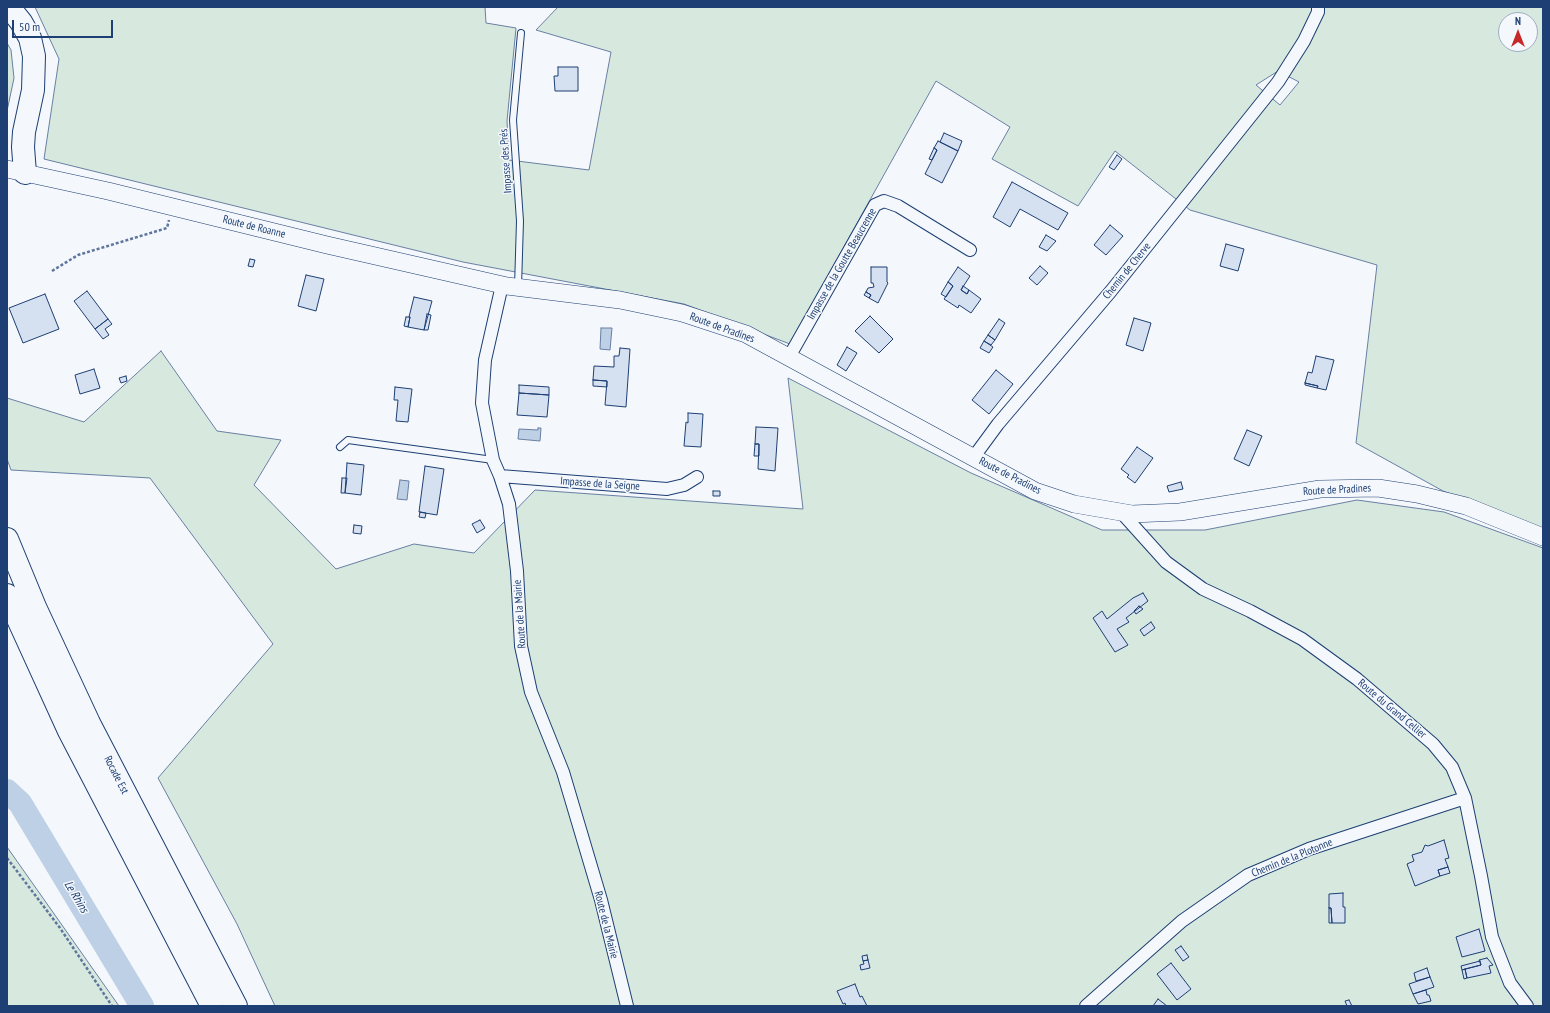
<!DOCTYPE html>
<html>
<head>
<meta charset="utf-8">
<style>
  body { margin:0 }
  #map { position:relative; width:1550px; height:1013px; overflow:hidden; background:#f4f7fb; font-family:"PT Sans Narrow",sans-serif }
  canvas { display:block }
  .frame { position:absolute; inset:0; border:8px solid #1d3f73; pointer-events:none }
  .north { position:absolute; left:1498px; top:12px; width:40px; height:40px; box-sizing:border-box; background:#f4f7fb; border:1px solid #9eadc5; border-radius:50%; rotate:0deg; font-size:11px; font-weight:700; line-height:16px; text-align:center; color:#1d3f73 }
  .north::after { content:''; display:block; margin:auto; width:14px; height:18px; background:#c62828; clip-path:polygon(50% 0,100% 100%,50% 72%,0 100%) }
  .scale { position:absolute; left:12px; top:20px; width:101px; height:18px; box-sizing:border-box; border:2px solid #1d3f73; border-top:0; padding-left:5px; font-size:12px; line-height:14px; white-space:nowrap; color:#1d3f73; -webkit-text-stroke:3px #f4f7fb; paint-order:stroke }
</style>
</head>
<body>
<div id="map">
<canvas width="1550" height="1013"></canvas>
<div class="frame"></div>
<div class="north">N</div>
<div class="scale">50 m</div>
</div>
<script>
const ctx = document.querySelector('canvas').getContext('2d');
ctx.lineJoin = 'round';
function paint(path, color) {
  ctx.fillStyle = color;
  ctx.fill(path, 'evenodd');
}
function toPath(rows) {
  const path = new Path2D();
  for (const r of rows) {
    path.moveTo(r[0], r[1]);
    for (let i = 2; i < r.length; i += 2) path.lineTo(r[i], r[i + 1]);
  }
  return path;
}
function stroke(path, color, width, dash) {
  ctx.strokeStyle = color;
  ctx.lineWidth = width;
  ctx.lineCap = dash ? 'butt' : 'round';
  ctx.setLineDash(dash || []);
  ctx.stroke(path);
}
function drawText(font, color, halo, rows, align = 'center') {
  ctx.font = font + ' "PT Sans Narrow",sans-serif';
  ctx.lineWidth = 3;
  ctx.setLineDash([]);
  ctx.textBaseline = 'middle';
  ctx.strokeStyle = halo;
  ctx.fillStyle = color;
  for (const [text, x, y, turn = 0] of rows) {
    ctx.save();
    ctx.translate(x, y);
    ctx.rotate((+turn || 0) * Math.PI / 180);
    ctx.textAlign = isNaN(turn) ? turn : align;
    if (halo) ctx.strokeText(text, 0, 0);
    ctx.fillText(text, 0, 0);
    ctx.restore();
  }
}
const green = toPath([
  [35,7,485,7,486,23,516,28,507,121,509,160,589,170,611,52,536,30,558,7,1543,7,1543,529,1443,491,1356,443,1377,265,1190,210,1115,151,1078,206,992,159,1010,127,936,81,790,344,684,304,463,262,44,159,59,59,35,7],
  [1506,20,1530,20,1530,44,1506,44,1506,20],
  [1278,71,1299,82,1280,105,1256,85,1278,71],
  [7,43,11,50,14,78,7,111,7,43],
  [161,351,217,431,281,440,254,485,336,569,414,544,474,553,535,490,803,509,788,378,971,473,1102,530,1205,530,1357,500,1444,512,1543,548,1543,1006,275,1006,237,924,158,778,273,644,150,478,11,470,7,459,7,398,84,422,161,351],
  [7,847,119,1006,7,1006,7,847]
]);
paint(green, '#d7e8df');
stroke(green, '#687fa3', 1);
const water = toPath([
  [601,328,612,328,610,350,600,349,601,328],
  [538,428,541,428,540,441,518,439,519,429,538,430,538,428],
  [400,480,409,481,407,500,397,499,400,480]
]);
paint(water, '#bed0e5');
stroke(water, '#687fa3', 1);
stroke(toPath([
  [7,791,20,803,142,1006]
]), '#bed0e5', 24);
const building = toPath([
  [558,67,578,67,578,91,555,91,554,76,558,76,558,67],
  [944,133,962,141,958,151,940,142,944,133],
  [938,141,958,151,942,183,925,174,937,150,934,148,938,141],
  [934,148,937,150,932,160,929,159,934,148],
  [1117,155,1122,159,1114,170,1109,167,1117,155],
  [1012,182,1068,213,1058,230,1020,209,1010,227,993,217,1012,182],
  [1110,225,1123,236,1106,255,1094,245,1110,225],
  [1046,235,1056,241,1047,251,1039,247,1046,235],
  [1226,244,1244,249,1238,271,1220,266,1226,244],
  [250,259,255,260,253,267,248,266,250,259],
  [1040,266,1048,273,1037,285,1029,278,1040,266],
  [871,267,887,267,887,282,888,283,878,303,869,298,871,295,866,292,868,288,874,287,873,283,871,283,871,267],
  [958,267,970,276,961,290,967,294,969,290,981,299,971,313,959,305,958,308,944,299,953,286,948,282,958,267],
  [306,275,324,279,316,311,298,306,306,275],
  [948,282,953,286,946,297,941,294,948,282],
  [963,286,969,290,967,294,961,290,963,286],
  [87,291,108,319,95,329,74,301,87,291],
  [866,292,871,295,869,298,864,295,866,292],
  [45,294,59,329,23,343,9,308,45,294],
  [414,297,432,301,424,330,408,327,410,317,409,317,414,297],
  [427,314,431,315,428,330,424,330,427,314],
  [870,316,893,339,879,353,855,331,870,316],
  [406,317,410,317,408,327,404,326,406,317],
  [1134,318,1151,323,1143,351,1126,345,1134,318],
  [108,319,112,324,105,329,109,335,103,339,95,329,108,319],
  [999,319,1005,323,995,340,988,335,999,319],
  [988,335,995,340,991,345,984,341,988,335],
  [984,341,993,347,989,353,980,348,984,341],
  [847,347,857,353,846,371,837,365,847,347],
  [620,348,630,349,626,407,605,405,607,381,593,380,594,366,614,367,614,356,619,356,620,348],
  [1316,356,1334,360,1326,390,1317,388,1318,386,1305,383,1308,372,1312,373,1316,356],
  [94,369,100,388,80,394,75,375,94,369],
  [996,370,1013,384,989,414,972,400,996,370],
  [126,376,127,381,121,383,119,378,126,376],
  [593,380,607,381,607,387,593,386,593,380],
  [1305,383,1318,386,1317,388,1305,385,1305,383],
  [519,385,549,387,549,395,519,393,519,385],
  [395,387,412,389,408,422,396,421,398,400,394,400,395,387],
  [519,393,549,395,547,417,517,415,519,393],
  [688,413,703,414,701,447,684,446,686,422,688,423,688,413],
  [756,427,778,428,775,471,758,469,759,444,755,444,756,427],
  [1247,430,1262,436,1249,466,1234,459,1247,430],
  [755,444,759,444,759,456,754,456,755,444],
  [1137,447,1153,458,1135,483,1127,477,1129,475,1121,469,1137,447],
  [347,463,364,465,361,495,345,493,347,463],
  [425,466,444,469,437,515,419,512,425,466],
  [342,478,347,478,345,493,341,493,342,478],
  [1181,482,1183,489,1169,492,1167,486,1181,482],
  [713,491,720,491,720,496,713,496,713,491],
  [420,512,426,513,425,518,419,517,420,512],
  [480,520,485,528,477,533,472,524,480,520],
  [354,525,362,526,361,534,353,533,354,525],
  [1143,593,1148,601,1126,618,1129,622,1117,629,1128,645,1115,652,1093,618,1102,611,1107,619,1133,598,1143,593],
  [1139,606,1143,609,1136,614,1134,611,1139,606],
  [1151,622,1155,628,1144,636,1140,630,1151,622],
  [1444,840,1449,858,1445,859,1448,867,1438,870,1440,876,1415,886,1407,864,1414,861,1412,855,1422,852,1425,845,1428,846,1444,840],
  [1448,867,1450,873,1440,876,1438,870,1448,867],
  [1343,893,1343,907,1345,907,1345,923,1332,923,1331,908,1329,908,1329,894,1343,893],
  [1329,908,1331,908,1332,923,1329,923,1329,908],
  [1479,929,1485,951,1462,957,1456,937,1479,929],
  [1181,946,1189,957,1183,961,1175,950,1181,946],
  [867,955,868,960,863,961,862,956,867,955],
  [1487,958,1493,965,1489,966,1491,973,1467,978,1465,969,1481,965,1479,960,1487,958],
  [868,960,870,968,861,970,860,965,864,964,863,961,868,960],
  [1480,961,1481,965,1462,970,1461,966,1480,961],
  [1171,963,1191,989,1177,1000,1157,974,1171,963],
  [1427,968,1430,977,1416,981,1414,973,1427,968],
  [1465,969,1467,978,1464,979,1462,970,1465,969],
  [1430,977,1434,987,1413,994,1409,984,1430,977],
  [855,984,860,997,862,996,867,1006,846,1006,845,1003,843,1004,837,991,855,984],
  [1426,990,1427,995,1429,995,1431,1001,1418,1004,1413,994,1426,990],
  [1158,999,1167,1006,1153,1006,1158,999],
  [1349,1000,1352,1006,1347,1006,1345,1001,1349,1000]
]);
paint(building, '#d5e0f0');
stroke(building, '#1d3f73', 1);
const lane = toPath([
  [518,287,520,221,513,120,521,33],
  [340,447,348,440,493,460]
]);
const street = toPath([
  [502,285,485,360,482,403,493,460,500,476,509,504,517,571,521,646,531,692,563,772,601,900,627,1006],
  [789,357,875,205,884,201,898,206,970,250],
  [973,458,998,424,1111,291,1278,82,1304,41,1318,12,1318,7],
  [500,476,667,489,684,485,697,477],
  [1121,512,1166,562,1203,589,1250,611,1302,639,1357,679,1433,744,1452,767,1465,798,1481,876,1492,937,1510,983,1527,1006],
  [1086,1006,1182,921,1248,875,1309,849,1465,798]
]);
const secondary = toPath([
  [7,169,108,191,327,245,507,286,620,300,682,313,746,334,1035,491,1074,504,1132,514,1180,512,1320,489,1378,488,1417,494,1466,506,1543,537]
]);
const highway = toPath([
  [9,7,21,22,30,38,34,56,33,90,24,132,23,147,25,173],
  [7,539,35,607,89,723,236,1006],
  [7,595,69,731,212,1006]
]);
stroke(lane, '#1d3f73', 8);
stroke(street, '#1d3f73', 14);
stroke(secondary, '#1d3f73', 18);
stroke(highway, '#1d3f73', 24);
stroke(toPath([
  [52,271,78,255,167,228,169,220],
  [7,858,60,928,112,1006]
]), '#5e769c', 2.5, [3, 2]);
stroke(lane, '#f4f7fb', 6);
stroke(street, '#f4f7fb', 12);
stroke(secondary, '#f4f7fb', 17);
stroke(highway, '#f4f7fb', 22);
drawText('11px', '#1d3f73', '#f4f7fb', [
  ["Impasse des Prés",506,161,-94],
  ["Route de Roanne",254,227,14],
  ["Impasse de la Goutte Beaucrenne",842,264,-60],
  ["Chemin de Cherve",1127,271,-51],
  ["Route de Pradines",722,328,20],
  ["Route de Pradines",1010,476,27],
  ["Impasse de la Seigne",600,484,4],
  ["Route de Pradines",1337,490,-3],
  ["Route de la Mairie",520,614,-94],
  ["Route du Grand Cellier",1392,709,40],
  ["Rocade Est",116,775,63],
  ["Chemin de la Plotonne",1292,858,-22],
  ["Route de la Mairie",606,925,76]
]);
drawText('italic 12px', '#1d3f73', '#f4f7fb', [
  ["Le Rhins",76,897,59]
]);
</script>
</body>
</html>
